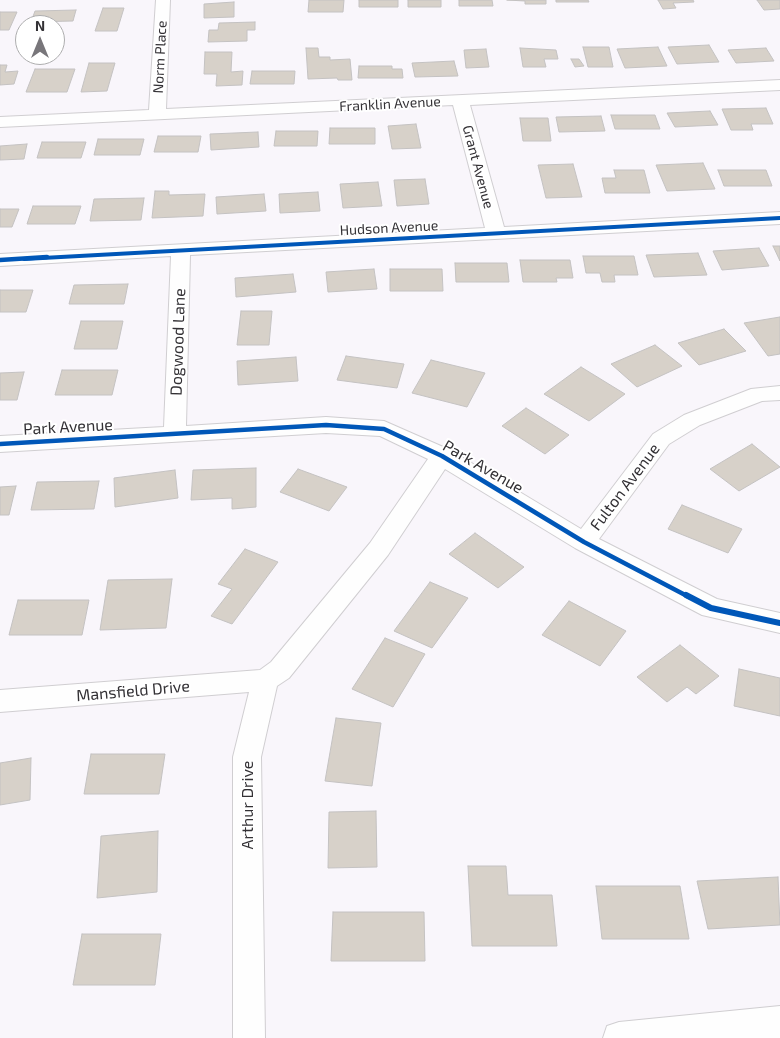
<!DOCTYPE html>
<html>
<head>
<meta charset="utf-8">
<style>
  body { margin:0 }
  #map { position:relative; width:780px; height:1038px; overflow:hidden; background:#f9f6fb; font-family:"Exo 2",sans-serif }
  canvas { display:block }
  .north { position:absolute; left:15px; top:15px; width:50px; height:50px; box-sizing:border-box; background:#fff; border:1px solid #adadae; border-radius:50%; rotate:0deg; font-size:14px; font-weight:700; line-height:20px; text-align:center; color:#333135 }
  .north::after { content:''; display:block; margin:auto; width:18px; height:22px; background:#78767a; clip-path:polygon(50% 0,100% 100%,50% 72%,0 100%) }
</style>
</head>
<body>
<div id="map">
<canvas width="780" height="1038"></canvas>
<div class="north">N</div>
</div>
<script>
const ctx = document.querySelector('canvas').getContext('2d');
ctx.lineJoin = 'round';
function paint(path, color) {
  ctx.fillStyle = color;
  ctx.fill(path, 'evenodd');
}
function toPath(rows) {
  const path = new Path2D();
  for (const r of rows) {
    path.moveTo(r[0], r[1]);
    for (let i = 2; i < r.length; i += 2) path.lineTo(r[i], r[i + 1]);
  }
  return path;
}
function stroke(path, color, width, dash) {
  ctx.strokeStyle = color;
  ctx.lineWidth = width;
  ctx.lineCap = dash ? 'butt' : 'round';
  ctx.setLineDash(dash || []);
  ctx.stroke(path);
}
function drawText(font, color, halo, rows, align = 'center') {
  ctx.font = font + ' "Exo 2",sans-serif';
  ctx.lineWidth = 4;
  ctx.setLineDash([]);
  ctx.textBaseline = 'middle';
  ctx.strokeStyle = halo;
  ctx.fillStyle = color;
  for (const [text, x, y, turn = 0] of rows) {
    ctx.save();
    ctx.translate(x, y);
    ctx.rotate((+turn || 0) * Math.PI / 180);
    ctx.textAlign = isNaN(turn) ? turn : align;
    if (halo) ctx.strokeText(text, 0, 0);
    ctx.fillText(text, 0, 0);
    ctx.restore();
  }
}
const building = toPath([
  [309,0,344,0,343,12,308,12,309,0],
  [359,0,398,0,398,7,359,7,359,0],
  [408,0,441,0,441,7,408,7,408,0],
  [459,0,492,0,493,6,459,6,459,0],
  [507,0,546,0,546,4,525,4,525,1,507,0],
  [556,0,588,0,589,2,556,2,556,0],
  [658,0,693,0,694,2,673,3,676,8,663,9,658,0],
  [757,0,780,0,780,9,764,10,757,0],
  [234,2,234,17,204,18,204,4,234,2],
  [103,8,124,8,117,31,95,31,103,8],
  [76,10,73,21,31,22,35,11,76,10],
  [0,12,17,12,9,30,0,30,0,12],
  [255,22,255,30,247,30,247,41,208,42,209,30,218,30,219,23,255,22],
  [709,45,719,62,677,64,668,47,709,45],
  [583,47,609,47,613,67,588,67,583,47],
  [658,47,667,66,625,68,617,49,658,47],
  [306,48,318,48,319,57,330,57,330,60,350,59,352,80,338,80,337,78,308,79,306,48],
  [520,48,556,50,558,59,544,59,546,67,523,67,520,48],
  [766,48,774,61,736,63,728,50,766,48],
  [486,49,489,67,466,68,464,50,486,49],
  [205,52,232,52,231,72,243,71,242,85,216,86,217,74,204,74,205,52],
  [571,59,579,59,584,66,575,67,571,59],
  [454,61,458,76,415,77,412,63,454,61],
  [89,63,115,63,107,91,81,92,89,63],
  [0,65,7,65,5,72,18,71,14,84,0,85,0,65],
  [359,66,392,66,392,69,402,69,403,78,358,78,359,66],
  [35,69,75,69,67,92,26,92,35,69],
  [252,71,295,71,294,84,250,84,252,71],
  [766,108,773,124,751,124,753,130,731,130,722,109,766,108],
  [710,111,718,125,675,127,667,113,710,111],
  [611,115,655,115,660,129,615,129,611,115],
  [601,116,605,131,559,132,556,117,601,116],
  [520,118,548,118,551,141,523,141,520,118],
  [416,124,421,148,392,149,388,126,416,124],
  [330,128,375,128,375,144,329,144,330,128],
  [276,131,318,131,317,146,274,146,276,131],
  [258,132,259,147,211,150,210,134,258,132],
  [158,136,201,136,198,152,154,152,158,136],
  [98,139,144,139,140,155,94,155,98,139],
  [42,142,86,142,81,158,37,158,42,142],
  [27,144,24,159,0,160,0,146,27,144],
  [703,163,715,189,667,191,656,165,703,163],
  [573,164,582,197,546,198,538,165,573,164],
  [614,170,644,170,650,193,605,193,602,178,616,178,614,170],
  [718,170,766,170,772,186,724,186,718,170],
  [425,179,429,204,397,206,394,180,425,179],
  [378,182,382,206,343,208,340,184,378,182],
  [155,191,169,191,169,195,205,194,203,216,152,218,155,191],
  [318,192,320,211,280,213,279,194,318,192],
  [264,194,266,211,217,214,216,197,264,194],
  [144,198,141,220,90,221,94,199,144,198],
  [33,206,81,206,75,224,27,224,33,206],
  [0,209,19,209,12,227,0,227,0,209],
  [773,246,780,246,780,261,773,246],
  [759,248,769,266,722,270,713,251,759,248],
  [698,253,707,275,654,277,646,255,698,253],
  [583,256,634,256,638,275,614,275,615,282,602,282,600,273,586,273,583,256],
  [520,260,570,260,573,278,556,278,557,282,523,282,520,260],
  [455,263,507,263,509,282,456,282,455,263],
  [374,269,377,289,328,292,326,272,374,269],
  [390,269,442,269,443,291,390,291,390,269],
  [293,274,296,292,236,297,235,278,293,274],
  [128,284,124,304,69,304,74,285,128,284],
  [0,290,33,290,26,312,0,312,0,290],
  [241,311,272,311,269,345,237,345,241,311],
  [780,317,780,354,768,356,744,323,780,317],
  [81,321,123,321,117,349,74,349,81,321],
  [724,329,746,351,699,365,678,343,724,329],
  [655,345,682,366,637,387,611,364,655,345],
  [346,356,404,364,397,388,337,380,346,356],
  [296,357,298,381,238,385,237,361,296,357],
  [431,360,485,373,467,407,412,393,431,360],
  [581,367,625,394,589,421,544,394,581,367],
  [62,370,118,370,112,395,55,395,62,370],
  [24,372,17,400,0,400,0,373,24,372],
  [526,408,569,435,545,454,502,426,526,408],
  [752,444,780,467,739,491,710,469,752,444],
  [256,468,256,507,232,509,232,498,191,500,193,470,256,468],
  [298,469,347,487,329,511,280,492,298,469],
  [175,470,178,498,115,507,114,478,175,470],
  [99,481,94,509,31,510,37,482,99,481],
  [16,486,9,515,0,515,0,487,16,486],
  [682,505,742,529,728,553,668,529,682,505],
  [475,533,524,567,498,588,449,554,475,533],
  [245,549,278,562,232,624,211,616,232,589,218,584,245,549],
  [172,579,166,628,100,630,108,580,172,579],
  [430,582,468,598,432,648,394,631,430,582],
  [18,600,89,600,82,635,9,635,18,600],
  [569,601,626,631,600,666,542,635,569,601],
  [385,638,425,654,393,707,352,689,385,638],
  [680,645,719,676,696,694,687,687,667,702,637,677,680,645],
  [739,669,780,678,780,716,734,706,739,669],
  [336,718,381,723,372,786,325,781,336,718],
  [91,754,165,754,159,794,84,794,91,754],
  [31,758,30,800,0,805,0,763,31,758],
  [376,811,377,867,328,868,329,812,376,811],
  [158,831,157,892,97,898,101,836,158,831],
  [468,866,506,866,508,895,552,895,557,946,472,946,468,866],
  [778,877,780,925,708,929,697,881,778,877],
  [596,886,680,886,689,939,602,939,596,886],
  [333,912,424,912,425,961,331,961,333,912],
  [82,934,161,934,155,985,73,985,82,934]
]);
paint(building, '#d7d1c9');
stroke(building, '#c4c2c2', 1);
const minor = toPath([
  [156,0,170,0,166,109,780,80,780,90,470,105,504,227,780,212,780,224,190,255,186,426,326,417,384,421,450,450,581,529,653,434,684,415,751,389,780,386,780,400,762,401,700,425,669,444,599,539,717,599,780,613,780,633,702,615,575,548,445,469,388,555,289,678,277,686,261,757,265,1038,233,1038,233,757,249,692,0,712,0,690,260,670,271,662,370,543,428,459,380,436,326,433,0,452,0,436,164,427,171,256,0,266,0,254,485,228,453,105,0,127,0,117,149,110,156,0],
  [780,1006,780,1038,603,1038,607,1026,619,1022,780,1006]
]);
stroke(minor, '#d0ced1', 2);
paint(minor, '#fefefe');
stroke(toPath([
  [24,259,780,218]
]), '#0057b8', 4);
stroke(toPath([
  [0,260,47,257],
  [0,444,326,425,384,429,442,456,584,542,689,597]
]), '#0057b8', 4.5);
stroke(toPath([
  [686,595,711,608,780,623]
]), '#0057b8', 6);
drawText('14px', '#333135', '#fff', [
  ["Norm Place",160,57,-87],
  ["Franklin Avenue",390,104,-3],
  ["Grant Avenue",478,167,75],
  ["Hudson Avenue",389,228,-3]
]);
drawText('16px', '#333135', '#fff', [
  ["Dogwood Lane",178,342,-88],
  ["Park Avenue",68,427,-3],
  ["Park Avenue",483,467,30],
  ["Fulton Avenue",625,487,-53],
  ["Mansfield Drive",133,691,-5],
  ["Arthur Drive",248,805,-90]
]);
</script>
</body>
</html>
